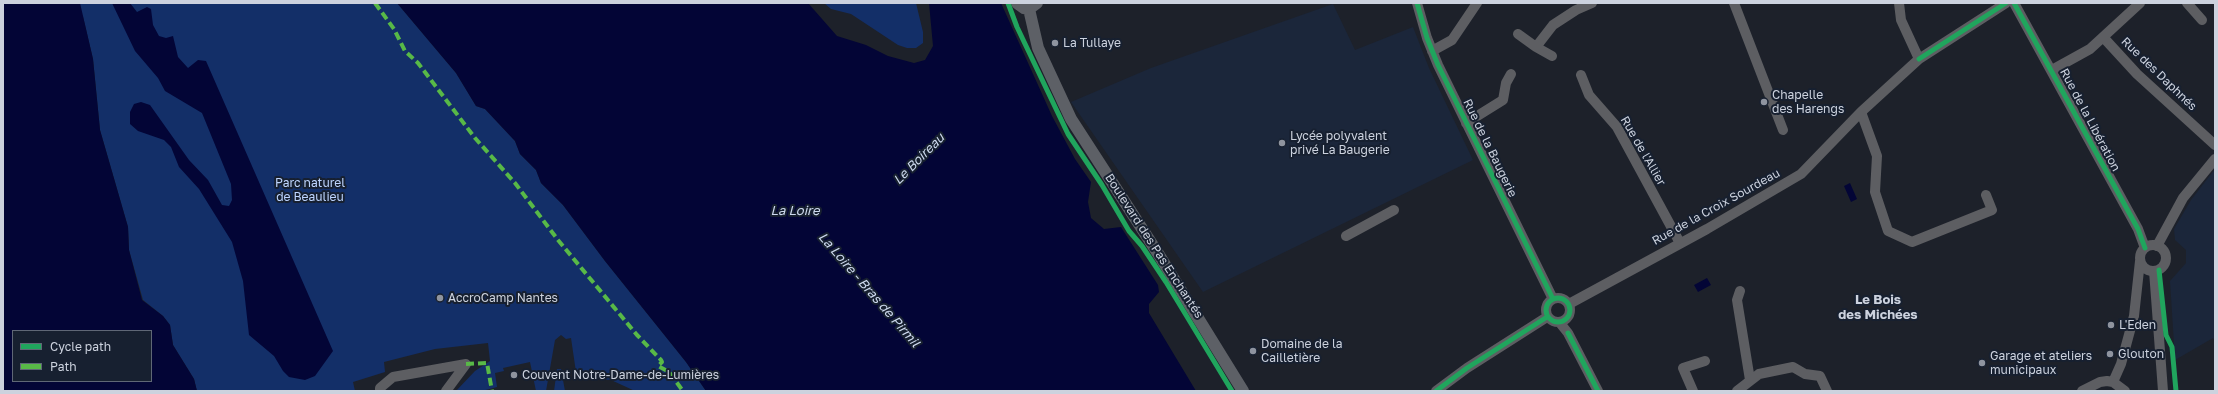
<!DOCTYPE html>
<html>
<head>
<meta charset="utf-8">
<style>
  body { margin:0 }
  #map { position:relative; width:2218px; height:394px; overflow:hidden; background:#1d212a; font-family:"Golos Text",sans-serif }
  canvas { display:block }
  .frame { position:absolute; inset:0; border:4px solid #ccd2de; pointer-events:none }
  .legend { position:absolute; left:12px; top:330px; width:140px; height:52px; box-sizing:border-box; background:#172030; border:1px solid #5f6776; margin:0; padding:5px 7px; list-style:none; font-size:12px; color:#ccd2de }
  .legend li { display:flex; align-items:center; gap:8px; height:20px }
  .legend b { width:20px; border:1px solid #5f6776 }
</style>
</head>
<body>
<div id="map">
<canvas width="2218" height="394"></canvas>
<div class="frame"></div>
<ul class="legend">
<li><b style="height:5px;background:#20a55d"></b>Cycle path</li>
<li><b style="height:5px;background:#58b947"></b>Path</li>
</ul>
</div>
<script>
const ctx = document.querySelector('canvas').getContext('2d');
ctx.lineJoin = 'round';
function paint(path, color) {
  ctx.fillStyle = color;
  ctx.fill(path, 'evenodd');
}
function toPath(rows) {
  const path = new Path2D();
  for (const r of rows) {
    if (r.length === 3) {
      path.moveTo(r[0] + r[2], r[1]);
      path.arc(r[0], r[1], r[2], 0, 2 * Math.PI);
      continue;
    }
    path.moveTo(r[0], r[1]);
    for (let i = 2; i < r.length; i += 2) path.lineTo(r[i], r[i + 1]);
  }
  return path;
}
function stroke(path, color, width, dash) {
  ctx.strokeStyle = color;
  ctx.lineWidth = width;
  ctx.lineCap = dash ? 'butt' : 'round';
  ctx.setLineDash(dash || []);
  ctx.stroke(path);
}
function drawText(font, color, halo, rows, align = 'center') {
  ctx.font = font + ' "Golos Text",sans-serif';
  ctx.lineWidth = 4;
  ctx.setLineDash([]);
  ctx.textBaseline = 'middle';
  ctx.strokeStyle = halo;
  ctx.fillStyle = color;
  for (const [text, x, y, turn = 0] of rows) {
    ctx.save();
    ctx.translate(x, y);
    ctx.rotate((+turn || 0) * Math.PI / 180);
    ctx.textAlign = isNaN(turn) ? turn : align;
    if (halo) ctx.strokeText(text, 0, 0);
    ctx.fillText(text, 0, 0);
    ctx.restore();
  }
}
paint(toPath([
  [1333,4,1355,50,1413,27,1429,68,1473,160,1203,292,1071,102,1151,68],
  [2215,169,2215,341,2213,338,2175,360,2170,281,2186,263,2186,250,2175,240,2174,229,2191,200]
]), '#1b263a');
paint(toPath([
  [69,3,397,3,456,73,476,106,485,109,515,141,520,154,536,170,541,183,563,205,605,261,686,362,706,391,635,391,611,380,585,377,577,379,571,338,566,339,561,335,555,340,546,391,536,391,530,362,503,368,504,371,495,373,497,387,482,391,456,391,475,371,490,361,488,343,435,349,384,362,385,372,353,382,355,391,197,391,194,379,173,345,170,325,163,316,143,300,129,250,128,227,100,130,93,59,83,17],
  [824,3,916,3,923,32,923,43,916,48,907,48,898,45,851,14,831,9],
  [557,369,561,369,565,391,554,391]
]), '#132f68');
paint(toPath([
  [3,3,80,3,93,59,100,130,128,227,129,250,142,300,163,316,170,325,173,345,194,379,197,391,3,391],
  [13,331,151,331,151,381,13,381],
  [112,3,130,3,137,12,147,7,151,9,153,25,159,36,166,38,173,36,178,57,188,68,198,60,206,61,333,351,315,376,305,380,289,377,283,371,274,356,249,335,243,281,232,242,199,189,179,167,171,147,164,140,138,131,130,124,130,112,134,104,141,102,150,105,189,160,208,180,222,205,229,206,232,200,231,184,202,113,165,91,158,78,135,51],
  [397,3,808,3,837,36,866,45,888,56,914,63,925,60,933,46,929,3,1001,3,1052,116,1075,159,1091,182,1088,202,1091,218,1104,229,1121,227,1158,285,1159,292,1149,304,1149,313,1196,391,706,391,686,362,605,261,563,205,541,183,536,170,520,154,515,141,485,109,476,106,456,73],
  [1850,183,1857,199,1851,202,1844,186],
  [1707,278,1711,285,1698,292,1694,285]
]), '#030536');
stroke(toPath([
  [1417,3,1427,38,1438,65,1553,299],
  [1734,3,1783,130],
  [1899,3,1901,20,1919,59],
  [2014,3,2138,229,2145,248],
  [2187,3,2202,20],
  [1518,34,1536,47,1553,25,1576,10,1592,3],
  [2103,37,2137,74,2215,145],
  [1536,47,1552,56],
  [1432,51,1452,40,1477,3],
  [2052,70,2090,49,2140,3],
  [1581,75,1589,95,1617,127,1680,243],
  [1861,112,1877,156,1875,192,1888,231,1912,242,1992,210,1986,195],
  [1466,123,1503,100,1506,83,1511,74],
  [1346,236,1394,210],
  [2153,258,13],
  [2157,246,2183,198,2215,159],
  [2154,271,2163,391],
  [1740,291,1737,300,1750,380],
  [1558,310,12],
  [1569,304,1707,229,1801,174,1861,112,1919,59,2006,3],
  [1560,323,1568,333,1598,391],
  [2113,382,2121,364,2134,316,2140,261],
  [380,391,380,388,393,377,466,364,446,391],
  [1436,391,1467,368,1547,317],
  [1693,391,1683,368,1705,361],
  [1737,391,1759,374,1793,367,1805,374,1820,376,1827,391],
  [2082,391,2100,382,2107,381,2113,382,2125,391]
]), '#5d5e62', 10);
stroke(toPath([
  [1017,3,1024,8,1029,9,1037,3],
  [1029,9,1038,48,1071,119,1159,255,1243,391]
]), '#5d6066', 12);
stroke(toPath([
  [375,3,394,29,405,51,418,63,475,138,515,183,558,240,637,335,661,360,662,362,658,366,669,372,683,391],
  [466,364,487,363,492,391]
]), '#58b947', 4, [8, 4]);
stroke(toPath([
  [1008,3,1017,27,1068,134,1102,185,1129,231,1142,246,1166,282,1232,391],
  [1417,3,1427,38,1438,65,1553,299],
  [2014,3,2138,229,2145,248],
  [1919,59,2006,3],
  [2159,270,2166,335,2172,347,2176,391],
  [1558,310,12],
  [1568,333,1598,391],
  [1436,391,1467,368,1547,317]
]), '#20a55d', 5);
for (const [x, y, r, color] of [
  [1055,43,4,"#8f949f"],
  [1764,102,4,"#8f949f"],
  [1282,143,4,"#8f949f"],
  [440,298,4,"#8f949f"],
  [2111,325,4,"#8f949f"],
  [1253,351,4,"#8f949f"],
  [2110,354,4,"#8f949f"],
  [1982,363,4,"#8f949f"],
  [514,375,4,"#8f949f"]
]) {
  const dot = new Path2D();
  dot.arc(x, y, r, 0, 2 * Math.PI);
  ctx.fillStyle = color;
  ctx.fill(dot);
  stroke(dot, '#172030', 1.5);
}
drawText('12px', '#ccd2de', '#172030', [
  ["La Tullaye",1063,43],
  ["Chapelle",1772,95],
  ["des Harengs",1772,109],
  ["Lycée polyvalent",1290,136],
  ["privé La Baugerie",1290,150],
  ["AccroCamp Nantes",448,298],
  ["L'Eden",2119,325],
  ["Domaine de la",1261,344],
  ["Cailletière",1261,358],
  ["Glouton",2118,354],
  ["Garage et ateliers",1990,356],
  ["municipaux",1990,370],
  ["Couvent Notre-Dame-de-Lumières",522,375]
], 'left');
drawText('12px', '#ccd2de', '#172030', [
  ["Rue des Daphnés",2159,74,44],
  ["Rue de la Libération",2090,120,62],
  ["Rue de la Baugerie",1490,148,64],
  ["Rue de l'Allier",1643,151,60],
  ["Rue de la Croix Sourdeau",1716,207,-29],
  ["Boulevard des Pas Enchantés",1154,246,57]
]);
drawText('12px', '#bed5ff', '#172030', [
  ["Parc naturel",310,183],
  ["de Beaulieu",310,197]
]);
drawText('italic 13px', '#cdd9ee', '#172030', [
  ["Le Boireau",919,159,-45],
  ["La Loire",795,211],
  ["La Loire - Bras de Pirmil",869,290,49]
]);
drawText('bold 13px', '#ccd2de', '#172030', [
  ["Le Bois",1878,300],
  ["des Michées",1878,315]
]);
</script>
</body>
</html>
